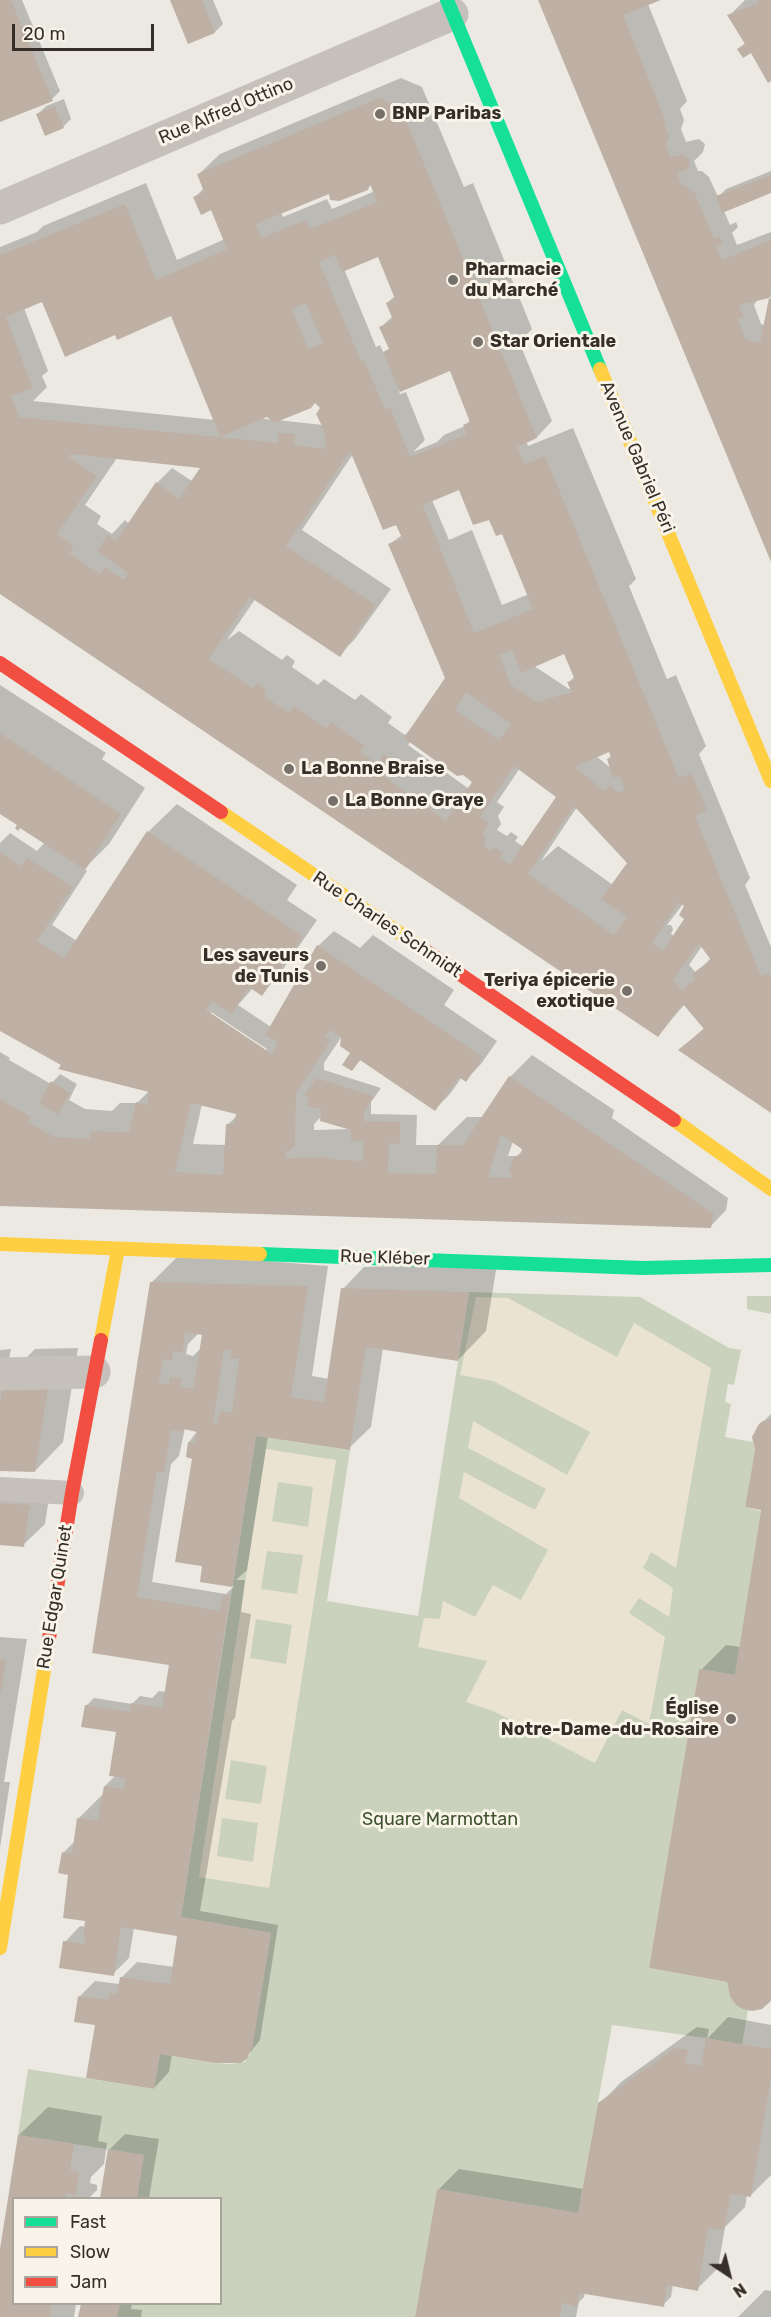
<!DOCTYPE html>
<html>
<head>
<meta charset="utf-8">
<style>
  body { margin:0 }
  #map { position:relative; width:771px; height:2317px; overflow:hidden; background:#ece9e2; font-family:Rubik,sans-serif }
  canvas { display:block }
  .legend { position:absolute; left:12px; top:2197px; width:210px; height:108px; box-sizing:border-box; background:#f8f4e9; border:2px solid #aaa59c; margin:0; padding:8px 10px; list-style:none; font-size:18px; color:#362f29 }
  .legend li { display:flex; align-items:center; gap:12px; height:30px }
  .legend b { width:30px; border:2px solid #aaa59c }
  .north { position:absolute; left:699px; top:2245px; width:60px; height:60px; -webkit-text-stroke:4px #f8f4e9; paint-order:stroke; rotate:145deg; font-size:16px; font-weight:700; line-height:24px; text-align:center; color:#362f29 }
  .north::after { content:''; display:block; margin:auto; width:21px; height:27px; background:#362f29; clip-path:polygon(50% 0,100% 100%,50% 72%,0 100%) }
  .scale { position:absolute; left:12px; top:24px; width:142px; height:27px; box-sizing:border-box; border:3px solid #362f29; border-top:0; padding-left:8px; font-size:18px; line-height:21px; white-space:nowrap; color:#362f29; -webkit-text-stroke:4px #f8f4e9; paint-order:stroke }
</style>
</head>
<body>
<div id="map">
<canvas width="771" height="2317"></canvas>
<ul class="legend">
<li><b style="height:8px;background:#16e098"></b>Fast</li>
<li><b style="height:8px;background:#ffcf43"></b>Slow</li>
<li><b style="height:8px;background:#f24e42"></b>Jam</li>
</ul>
<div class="north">N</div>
<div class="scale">20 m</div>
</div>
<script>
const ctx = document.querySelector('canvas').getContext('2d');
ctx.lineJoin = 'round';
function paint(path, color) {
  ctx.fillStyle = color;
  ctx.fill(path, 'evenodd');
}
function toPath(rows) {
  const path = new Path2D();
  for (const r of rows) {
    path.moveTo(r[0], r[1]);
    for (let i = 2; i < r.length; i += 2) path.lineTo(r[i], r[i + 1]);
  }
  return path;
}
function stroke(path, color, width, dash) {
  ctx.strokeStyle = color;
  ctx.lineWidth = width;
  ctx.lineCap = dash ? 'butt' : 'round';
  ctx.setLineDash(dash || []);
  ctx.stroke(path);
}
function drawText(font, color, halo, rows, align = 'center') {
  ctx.font = font + ' Rubik,sans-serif';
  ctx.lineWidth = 6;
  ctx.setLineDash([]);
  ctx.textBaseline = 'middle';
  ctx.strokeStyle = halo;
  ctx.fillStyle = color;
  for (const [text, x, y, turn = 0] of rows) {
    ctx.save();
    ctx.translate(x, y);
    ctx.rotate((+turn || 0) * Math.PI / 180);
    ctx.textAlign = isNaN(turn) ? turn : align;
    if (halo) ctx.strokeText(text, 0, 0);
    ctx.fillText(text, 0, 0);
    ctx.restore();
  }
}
paint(toPath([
  [469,1292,640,1297,729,1348,741,1350,734,1385,728,1384,725,1402,731,1404,725,1437,753,1442,755,1450,745,1507,761,1511,735,1675,699,1669,649,1968,727,1982,730,1997,736,2005,748,2010,742,2045,706,2038,612,2025,578,2213,437,2189,415,2317,117,2317,120,2304,220,2304,220,2198,137,2198,143,2155,18,2135,28,2069,154,2089,160,2054,215,2063,231,2064,245,2062,250,2054,271,1933,181,1917,256,1436,350,1450,327,1601,418,1616],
  [747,1296,771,1296,771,1314,747,1309]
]), '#cad2bd');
paint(toPath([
  [476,1297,508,1298,617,1357,634,1323,711,1368,676,1568,651,1552,643,1568,673,1588,669,1617,639,1598,629,1613,665,1637,649,1724,622,1710,595,1763,493,1711,466,1702,487,1661,418,1647,424,1618,440,1619,443,1601,475,1617,493,1585,521,1600,548,1550,459,1498,464,1472,535,1510,546,1489,468,1448,473,1421,567,1475,590,1432,493,1381,460,1375],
  [266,1449,336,1460,269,1888,199,1877],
  [278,1482,313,1487,308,1527,272,1521],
  [267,1551,303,1555,297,1594,261,1589],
  [256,1619,292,1625,286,1664,250,1658],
  [231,1760,267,1766,261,1804,225,1799],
  [222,1818,258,1823,253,1862,217,1856]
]), '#eae3d2');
paint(toPath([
  [0,0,22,0,60,91,52,99,0,120],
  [171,0,213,0,223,24,215,32,189,42],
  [539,0,657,0,648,4,687,101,680,109,684,120,681,129,686,142,699,139,705,144,703,152,694,161,698,171,702,171,709,177,718,197,726,189,771,171,771,192,724,211,730,225,736,222,738,227,732,233,737,245,771,232,771,558],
  [771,297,765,325,761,324,754,305,758,299],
  [745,0,771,0,771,80,751,51,739,49,746,42,729,16],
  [401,78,422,87,464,187,473,183,532,329,519,342,552,421,537,437,526,441,528,446,573,428,636,579,629,586,667,679,676,675,706,746,699,754,750,878,745,885,771,947,771,1111,680,1050,704,1028,685,1004,658,1035,0,593,0,247,37,232,43,226,146,183,177,260,225,239,212,208,195,197,204,188,198,175,220,154],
  [372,184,375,191,332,209,327,199,283,217,281,212,330,192,367,189],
  [379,255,395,296,387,303,393,316,381,327,390,348,384,354,380,345,376,347,344,269],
  [43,300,116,333,171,314,215,420,33,401,47,387,42,376,48,371,24,308],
  [451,369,471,419,465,426,444,435,437,442,413,452,425,440,406,392,400,394,399,391],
  [316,402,322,408,323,425,277,420],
  [269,414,271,420,260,418],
  [353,454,402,535,390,544,447,678,413,727,405,735,388,723,392,717,361,694,355,700,324,679,318,685,292,667,295,661,287,655,282,660,239,631,227,640,256,598,339,655,355,639,391,589,302,530],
  [117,458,202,467,192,481,172,468,157,483,129,524,125,520,112,534,97,524,101,516,85,505],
  [460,488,503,532,529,594,502,605,472,530,449,540,432,500],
  [565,652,575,676,569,682,571,687,569,689,534,666],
  [411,741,474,781,469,789,408,745],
  [610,750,612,755,608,759,612,769,596,756],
  [520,768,558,797,524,847,515,841,518,837,511,832,507,836,497,830,501,824,498,816,504,807,497,802],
  [577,807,629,863,613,885,558,846,541,861],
  [683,904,686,906,686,919,674,936,671,934,673,929,671,925,667,925],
  [702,946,711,958,696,973,689,965],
  [64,99,71,119,63,127,38,114,46,106],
  [0,685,106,753,102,759,145,788,109,844,84,869,87,871,52,925,77,941,148,832,177,804,297,885,287,900,317,920,277,978,261,994,253,988,238,1005,271,1027,318,946,334,931,360,948,373,935,454,990,444,1005,497,1041,481,1064,466,1080,462,1077,450,1094,435,1109,361,1059,352,1069,352,1053,342,1036,324,1063,324,1070,381,1088,371,1102,371,1114,417,1115,416,1145,438,1145,467,1117,483,1117,510,1077,532,1055,614,1110,612,1118,728,1198,726,1210,711,1226,0,1204,0,1052,10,1058,9,1060,51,1084,60,1074,77,1084,69,1100,85,1109,112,1111,120,1103,137,1103,150,1090,62,1064,0,1029,0,843,10,833,37,851,45,842,0,812],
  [211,1012,267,1049,265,1051,211,1015],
  [202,1104,239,1114,227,1125,226,1145,193,1144],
  [322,1116,351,1129,314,1130,314,1124],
  [513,1141,523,1150,517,1156,508,1156],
  [180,1254,328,1266,312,1376,329,1379,343,1289,364,1267,497,1264,486,1331,458,1360,383,1348,371,1427,349,1448,268,1436,247,1570,236,1580,245,1580,241,1612,251,1614,235,1718,232,1721,200,1911,278,1925,260,2040,244,2060,172,2054,169,2072,154,2088,97,2023,80,1996,95,1981,119,1984,121,1978,137,1962,175,1967,180,1931,134,1928,129,1958,113,1974,65,1942,80,1926,86,1927,87,1920,63,1853,75,1841,79,1818,104,1793,105,1786,116,1775,118,1731,86,1706,94,1698,132,1704,140,1696,152,1698,159,1691,166,1692,170,1663,94,1651,151,1283],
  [199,1333,204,1334,200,1349,193,1356,186,1354,188,1344],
  [185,1428,198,1430,189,1442,194,1458,203,1565,201,1581,234,1586,226,1594,152,1582,171,1464,179,1456],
  [78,1348,63,1442,35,1471,0,1470,0,1350,11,1349,7,1370,13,1371,35,1349],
  [771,1414,771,2000,701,1670,726,1645,741,1647,763,1509,756,1450,757,1428],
  [0,1481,51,1484,45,1524,23,1545,0,1544,0,1551],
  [0,1637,27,1639,4,1782,10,1782,0,1848],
  [728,2017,771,2025,771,2175,750,2196,747,2195,745,2207,725,2227,718,2268,697,2289,673,2285,671,2297,663,2305,585,2292,584,2297,579,2302,576,2317,417,2317,438,2190,459,2169,584,2189,600,2104,621,2082,697,2027,709,2029,707,2039],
  [48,2107,102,2116,98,2141,107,2143,104,2164,91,2177,90,2183,97,2185,97,2190,89,2198,14,2198,14,2304,76,2304,74,2317,0,2317,0,2257,19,2135],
  [125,2134,159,2139,149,2198,102,2198,109,2150],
  [765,2290,771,2291,771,2317,738,2317],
  [82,2304,132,2304,131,2309,142,2310,141,2317,80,2317]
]), '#0003');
paint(toPath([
  [0,0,11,0,53,101,0,122],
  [170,0,202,0,215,33,188,44],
  [538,0,661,0,623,15,667,124,664,124,669,136,666,145,670,157,683,154,690,160,688,169,677,174,683,186,686,186,692,192,694,191,714,239,720,237,723,244,716,247,722,260,771,240,771,290,769,298,739,305,744,317,738,319,745,339,760,343,769,298,771,299,771,562],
  [757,0,771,0,771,81,768,83,751,53,743,58,737,49,745,44,727,15,759,3],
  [379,98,401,108,537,438,517,447,525,464,545,456,679,778,691,773,707,810,695,816,761,976,769,973,771,979,771,1113,678,1050,704,1029,683,1004,658,1037,0,594,0,255,125,204,156,280,227,249,211,210,201,215,193,197,204,192,197,174],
  [370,184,377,202,310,229,306,220,261,238,256,224,329,194,330,200,339,201,368,190],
  [335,255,342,272,378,257,395,299,386,303,393,320,379,327,389,349,383,352,400,392,450,371,470,422,463,425,467,434,410,457,390,407,385,409,364,360,361,361,319,262],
  [42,302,65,357,115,335,117,340,171,316,220,437,267,417,274,423,311,408,315,403,320,408,316,414,324,430,326,449,294,445,295,434,278,433,278,443,19,417,11,396,33,388,6,317],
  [306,303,323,343,308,349,292,309],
  [350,451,383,530,396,525,402,538,388,544,445,678,404,738,457,776,463,775,472,782,446,821,381,774,390,759,383,754,378,764,360,752,365,746,331,722,326,728,294,706,289,713,264,696,267,690,257,683,253,688,209,659,250,597,340,657,376,605,286,546],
  [71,454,200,468,179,499,156,482,116,541,108,535,97,551,128,573,124,580,105,567,100,574,69,553,74,546,57,534,97,476,69,457],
  [459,490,473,525,489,520,496,536,502,534,533,609,474,633,423,505],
  [512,650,521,673,564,654,575,680,567,682,572,692,537,702,511,685,499,655],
  [466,692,511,724,499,740,455,710],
  [609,752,611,757,607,759,613,778,619,776,625,789,618,793,610,785,604,791,575,767],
  [514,766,556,797,510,864,500,858,503,853,494,847,491,851,483,846,486,841,483,833,489,823,480,817],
  [574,806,627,863,601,899,627,917,614,935,528,874],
  [679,902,684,906,679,915,684,919,663,951,652,943],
  [699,944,711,960,692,974,696,979,682,990,673,980],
  [55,106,64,128,45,136,36,114],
  [771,175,771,193,722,213,716,196],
  [0,733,121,814,85,870,20,828,18,831,15,828,17,825,0,814],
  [147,831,303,936,262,996,249,987,232,1014,212,1001,206,1010,272,1054,278,1042,265,1035,317,945,483,1057,466,1082,459,1077,435,1111,360,1060,352,1071,342,1065,350,1053,340,1046,341,1037,330,1030,325,1036,331,1040,296,1093,295,1146,289,1151,286,1151,286,1158,329,1157,329,1159,363,1161,363,1141,351,1141,351,1130,320,1121,321,1109,307,1106,309,1097,304,1096,316,1078,374,1096,364,1112,364,1121,400,1122,400,1144,389,1143,388,1173,436,1174,437,1145,463,1145,509,1076,714,1214,711,1228,0,1206,0,1099,31,1117,28,1122,55,1137,90,1139,90,1131,129,1132,136,1102,147,1105,149,1092,58,1069,61,1065,0,1031,0,852,21,866,27,858,73,887,37,941,64,958],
  [191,1103,236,1114,234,1124,226,1124,223,1175,175,1172],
  [501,1135,522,1149,521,1154,514,1157,509,1171,513,1178,488,1177],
  [51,1081,70,1093,58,1115,39,1103],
  [150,1282,308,1286,291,1397,324,1402,341,1288,469,1292,458,1361,366,1347,350,1450,256,1436,232,1587,200,1582,202,1566,175,1562,192,1459,186,1457,188,1442,195,1443,197,1432,184,1429,183,1432,171,1430,164,1473,157,1472,137,1597,220,1611,223,1595,230,1595,181,1917,271,1933,252,2050,251,2049,247,2059,241,2063,215,2063,160,2054,154,2089,86,2078,95,2025,74,2022,78,1996,108,2000,109,1993,117,1994,120,1977,170,1984,177,1936,121,1927,114,1976,59,1968,63,1941,84,1944,85,1938,83,1936,85,1921,63,1918,68,1875,58,1873,62,1852,72,1854,77,1818,98,1820,104,1786,124,1789,125,1778,109,1776,116,1732,81,1727,85,1705,130,1712,131,1703,162,1708,169,1665,92,1653],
  [185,1332,202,1335,193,1389,180,1386,182,1378,170,1377,169,1384,159,1383,163,1359,172,1360,173,1351,183,1352],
  [224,1350,231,1350,230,1358,239,1359,232,1413,220,1411,217,1424,213,1423],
  [50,1376,35,1472,0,1471,0,1402,5,1377],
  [771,1419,771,2001,762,2009,752,2011,743,2009,736,2005,730,1997,727,1982,649,1968,699,1669,735,1675,761,1510,745,1507,755,1450,752,1437,759,1424,763,1421],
  [0,1503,30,1505,24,1547,0,1545],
  [0,1659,6,1660,1,1692,0,1691],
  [706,2038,771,2049,771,2078,751,2197,731,2194,724,2230,708,2228,698,2291,667,2285,664,2307,579,2293,577,2307,562,2303,560,2317,415,2317,437,2189,578,2213,598,2103,675,2048,688,2050,685,2063,701,2066],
  [18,2135,74,2144,70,2170,79,2172,76,2195,66,2193,65,2198,14,2198,14,2304,52,2304,50,2317,0,2317,0,2249],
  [108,2149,144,2155,137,2198,100,2198],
  [81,2304,120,2304,117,2317,78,2317]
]), '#beb0a4');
stroke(toPath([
  [0,1489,72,1493]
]), '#c5c1ba', 24);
stroke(toPath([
  [0,208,452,14],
  [0,1374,94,1372]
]), '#c5c1ba', 33);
stroke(toPath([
  [447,0,600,369],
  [260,1254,643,1268,771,1265]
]), '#16e098', 14);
stroke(toPath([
  [600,369,771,781],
  [221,812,420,947],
  [674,1120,771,1189],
  [0,1244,260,1254],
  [101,1340,118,1249],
  [0,1948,48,1645]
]), '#ffcf43', 14);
stroke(toPath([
  [0,663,221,812],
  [420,947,674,1120],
  [48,1645,72,1493,101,1340]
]), '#f24e42', 14);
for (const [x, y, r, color] of [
  [380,114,6,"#76706a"],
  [453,280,6,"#76706a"],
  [478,342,6,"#76706a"],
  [289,769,6,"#76706a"],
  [333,801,6,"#76706a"],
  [321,966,6,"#76706a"],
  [627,991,6,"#76706a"],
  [731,1719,6,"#76706a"]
]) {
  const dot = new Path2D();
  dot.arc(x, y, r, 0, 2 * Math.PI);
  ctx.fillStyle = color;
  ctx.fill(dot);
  stroke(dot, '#f8f4e9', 2);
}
drawText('18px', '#362f29', '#f8f4e9', [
  ["Rue Alfred Ottino",226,111,-23],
  ["Avenue Gabriel Péri",637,457,67],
  ["Rue Charles Schmidt",387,925,34],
  ["Rue Kléber",385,1258,2],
  ["Rue Edgar Quinet",55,1597,-81]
]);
drawText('bold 18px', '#362f29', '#f8f4e9', [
  ["BNP Paribas",392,114],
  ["Pharmacie",465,270],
  ["du Marché",465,291],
  ["Star Orientale",490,342],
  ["La Bonne Braise",301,769],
  ["La Bonne Graye",345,801],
  ["Les saveurs",309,956,"right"],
  ["de Tunis",309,977,"right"],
  ["Teriya épicerie",615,981,"right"],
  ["exotique",615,1002,"right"],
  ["Église",719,1709,"right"],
  ["Notre-Dame-du-Rosaire",719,1730,"right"]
], 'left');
drawText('18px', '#3f522e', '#f8f4e9', [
  ["Square Marmottan",440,1820]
]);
</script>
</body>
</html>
